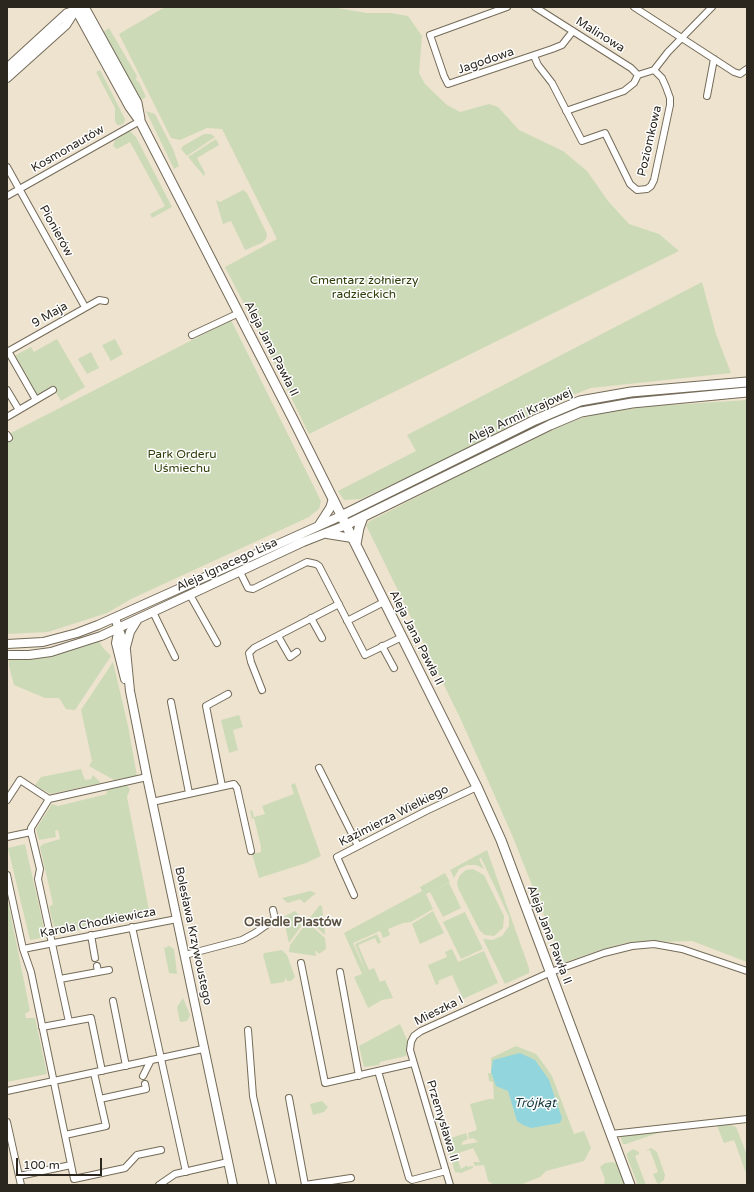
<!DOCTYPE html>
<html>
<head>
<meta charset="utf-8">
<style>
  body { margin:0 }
  #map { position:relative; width:754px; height:1192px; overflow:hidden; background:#eee3ce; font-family:"Varela Round",sans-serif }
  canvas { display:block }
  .frame { position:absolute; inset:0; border:8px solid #2b271f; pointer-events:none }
  .scale { position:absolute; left:16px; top:1158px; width:86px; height:18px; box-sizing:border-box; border:2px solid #2b271f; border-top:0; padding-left:5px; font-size:12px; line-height:14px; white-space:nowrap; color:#2b271f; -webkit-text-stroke:3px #fff; paint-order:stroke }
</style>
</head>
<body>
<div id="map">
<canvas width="754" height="1192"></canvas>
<div class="frame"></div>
<div class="scale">100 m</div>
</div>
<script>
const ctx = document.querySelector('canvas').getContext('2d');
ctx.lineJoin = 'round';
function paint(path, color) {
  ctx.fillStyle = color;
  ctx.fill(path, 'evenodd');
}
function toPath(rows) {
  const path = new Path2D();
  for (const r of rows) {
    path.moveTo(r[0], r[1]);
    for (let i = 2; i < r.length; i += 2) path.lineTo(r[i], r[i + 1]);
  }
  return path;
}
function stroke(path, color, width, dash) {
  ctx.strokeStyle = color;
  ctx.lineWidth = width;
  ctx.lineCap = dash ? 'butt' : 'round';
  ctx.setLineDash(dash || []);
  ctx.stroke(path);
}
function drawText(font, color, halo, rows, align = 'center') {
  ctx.font = font + ' "Varela Round",sans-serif';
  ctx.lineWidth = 3;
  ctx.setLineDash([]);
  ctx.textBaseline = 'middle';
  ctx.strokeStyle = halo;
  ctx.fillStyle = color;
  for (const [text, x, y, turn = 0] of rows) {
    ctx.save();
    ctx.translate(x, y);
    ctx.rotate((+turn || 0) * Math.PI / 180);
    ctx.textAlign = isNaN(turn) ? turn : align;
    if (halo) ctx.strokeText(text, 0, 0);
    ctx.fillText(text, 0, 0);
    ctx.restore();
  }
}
paint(toPath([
  [165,7,331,7,367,13,391,13,408,16,422,36,419,73,425,84,447,105,460,112,489,104,498,107,519,130,563,151,587,171,608,201,629,224,659,234,679,251,309,434,264,342,267,340,261,329,258,331,225,267,277,239,222,129,207,128,180,140,171,138,119,34],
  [109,28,137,76,136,80,139,82,146,97,139,101,103,32],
  [100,70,125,119,124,123,121,125,117,125,115,121,115,108,96,72],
  [146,111,155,114,173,149,179,166,174,169],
  [130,131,136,137,172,207,152,218,150,214,165,206,130,142,117,149,113,146,115,140],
  [204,134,211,134,215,137,187,156,181,149,183,146],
  [216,139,219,145,197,158,205,173,204,176,188,157],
  [243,190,247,193,267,234,266,239,262,243,245,250,231,221,223,224,216,200,220,202],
  [702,282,716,334,731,373,591,388,562,399,424,470,361,499,344,500,338,491,416,451,407,435],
  [231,320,321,501,319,509,309,517,131,599,107,613,48,632,7,634,7,435],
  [57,339,85,387,61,401,52,386,37,395,14,356,31,347,34,352],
  [115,339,123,354,111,361,102,345],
  [91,352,99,368,87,374,78,359],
  [747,400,747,962,692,941,625,943,597,951,563,963,512,835,462,722,366,525,370,521,528,440,579,419,605,412,653,406],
  [99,641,103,648,111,656,75,710,66,709,59,698,45,698,14,685,9,666,9,659],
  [113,662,128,726,137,776,114,780,89,766,92,761,81,710],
  [239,715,243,727,233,730,238,750,229,753,221,720],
  [81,769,85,780,91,779,93,775,101,783,50,794,35,785,41,777],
  [295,783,321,856,306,863,259,878,252,854,261,852,261,847,254,818,252,819,250,811,252,810,254,817,265,814,262,806,294,794,291,785],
  [126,784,130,789,127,797,150,915,56,935,49,907,53,904,40,847,43,844,60,839,58,830,55,831,56,837,39,840,36,829,52,804,58,806,107,794,106,789],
  [25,844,46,937,30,940,8,848],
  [487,850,529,968,529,973,505,984,483,939,492,940,502,936,509,926,509,917,484,864,481,858,479,859,484,869,476,865,467,865,459,869,454,878,450,870],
  [473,869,484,875,504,916,503,928,494,936,485,935,480,931,458,888,457,882,460,875,466,870],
  [445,873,450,882,433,891,449,883,461,908,443,917,430,892,426,894,433,909,411,922,403,923,388,929,390,935,383,938,380,931,353,943,367,974,355,944,377,934,381,942,378,944,375,938,358,945,369,970,374,968,380,982,385,980,393,998,382,1000,368,1008,354,977,362,974,344,933,422,891,420,887],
  [310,891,316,893,304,903,300,899,288,903,282,898],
  [7,896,30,1011,25,1014,26,1018,35,1018,47,1074,7,1082],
  [320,905,322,906,325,935,308,920],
  [295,911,305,921,289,943,283,917],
  [433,911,444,933,420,944,412,924],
  [465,912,483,949,461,959,443,922],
  [307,922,325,938,326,949,319,954,315,950,316,956,289,952,290,945],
  [167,945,174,949,177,974,169,973,164,948,168,947],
  [452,949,458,962,484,951,498,983,463,999,452,975,438,981,439,984,436,985,428,965,447,957,445,952],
  [282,950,287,955,295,977,291,981,287,981,286,978,284,982,271,984,263,955,264,953],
  [183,998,190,1015,187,1021,180,1022,177,1007],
  [400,1024,408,1042,406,1056,380,1062,379,1065,364,1067,359,1046],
  [516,1046,536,1054,540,1059,552,1076,574,1134,584,1131,591,1148,584,1161,546,1171,540,1177,520,1185,494,1185,488,1181,484,1165,475,1166,473,1162,480,1162,473,1148,456,1154,461,1169,467,1165,467,1167,473,1166,473,1168,461,1173,455,1172,445,1140,466,1133,468,1139,462,1142,462,1145,478,1142,473,1138,469,1139,468,1133,477,1130,470,1104,489,1099,494,1099,493,1082,489,1081,488,1073,491,1073,491,1058],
  [322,1101,328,1107,324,1112,313,1115,310,1104],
  [726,1123,736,1127,747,1155,747,1176,734,1140,724,1143,717,1126,664,1131,626,1144,623,1144,620,1136],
  [651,1148,657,1152,665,1175,664,1180,659,1184,657,1183,653,1174,658,1172,650,1150,645,1151],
  [633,1149,639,1152,639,1154,635,1156,646,1185,638,1185,626,1154],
  [613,1162,615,1165,614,1162,619,1166,626,1185,621,1185,620,1180,620,1185,604,1185,605,1179,600,1167,605,1163]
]), '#cddab8');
paint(toPath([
  [520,1053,535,1060,549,1080,562,1118,560,1123,531,1128,523,1125,517,1121,508,1091,496,1086,491,1072,493,1060]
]), '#93d5dd');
const minor = toPath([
  [507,7,430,35,444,76,448,84,552,49,562,45,573,31],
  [535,7,631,68,638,75,654,70],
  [634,7,734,72,740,74,747,69],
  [534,56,538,65,552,83,582,141,605,133,630,184,637,190,647,189,651,186,654,180,670,105,670,98,666,87,662,78,654,70],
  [654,70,668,52,712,7],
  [707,96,714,59],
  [566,111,624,91,634,83,638,75],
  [7,167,85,307],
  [7,196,140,121],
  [192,335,239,313],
  [8,351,36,400],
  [7,352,99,300,105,301],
  [7,390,19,410],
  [7,417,53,390],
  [7,435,9,438],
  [240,572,248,588,253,589,307,562,316,564,319,566,365,655,402,637],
  [190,595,217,643],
  [153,612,175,657],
  [311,618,322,638],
  [347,621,384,602],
  [278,636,290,657,297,652],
  [382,646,394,668],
  [262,690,251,662,249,653,254,648,339,604],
  [171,702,189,793],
  [319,768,358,846],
  [222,786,206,706,228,694],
  [7,800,20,780,49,799],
  [152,802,234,784,237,788,251,851],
  [31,832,40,869,38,879,69,1022],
  [7,837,31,832,31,828,49,799,147,777],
  [7,875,23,949,31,972,74,1179,125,1168,137,1155,161,1150],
  [354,895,337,857,426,811,477,787],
  [132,927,186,1172],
  [91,935,95,958],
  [23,949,177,919],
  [185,955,242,940,255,933,275,919,273,910],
  [301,963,325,1083,413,1063],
  [98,972,109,970],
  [340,972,359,1076],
  [60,979,98,972,97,966],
  [113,1001,126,1066],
  [42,1027,91,1018,102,1071],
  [248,1030,253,1096,273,1185],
  [378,1071,409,1178,412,1180,446,1171],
  [143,1076,151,1060],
  [7,1091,203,1049],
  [289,1098,305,1185,351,1178],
  [100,1099,146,1089,145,1084],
  [7,1122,21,1185],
  [611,1134,747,1119],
  [65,1135,106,1126,94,1073],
  [19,1176,71,1165],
  [159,1185,175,1174,228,1162],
  [450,1185,410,1050,411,1042,414,1036,421,1031,551,972,604,953,632,946,654,944,682,949,747,971]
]);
const tertiary = toPath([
  [7,68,67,13,76,10,82,11],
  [7,78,66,25,77,8],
  [319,525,330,508,333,499],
  [327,534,352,538],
  [115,618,126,650,130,691,147,777,233,1185],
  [119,628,116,643,125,679],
  [7,644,43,642,77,633,98,625,341,516],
  [126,647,130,632,138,619],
  [7,655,29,655,51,652,101,636,303,542,346,525]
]);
const secondary = toPath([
  [75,7,130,107,140,121,293,419,477,787,501,840,630,1185],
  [84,7,137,103,140,119],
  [341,516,535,420,580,401,631,392,747,382],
  [346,525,550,425,581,412,632,403,747,392],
  [356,544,359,528,363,517]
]);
stroke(minor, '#746b59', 8);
stroke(tertiary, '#746b59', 10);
stroke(secondary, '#746b59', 11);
stroke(minor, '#fff', 6);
stroke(tertiary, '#fff', 8);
stroke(secondary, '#fff', 9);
drawText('12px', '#2b271f', '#fff', [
  ["Malinowa",600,35,32],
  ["Jagodowa",486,61,-19],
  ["Poziomkowa",650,141,-77],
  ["Kosmonautów",68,149,-30],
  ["Pionierów",56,231,61],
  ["9 Maja",50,315,-30],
  ["Aleja Jana Pawła II",271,349,63],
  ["Aleja Armii Krajowej",520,416,-25],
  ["Aleja Ignacego Lisa",227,565,-25],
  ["Aleja Jana Pawła II",416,638,63],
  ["Kazimierza Wielkiego",394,816,-27],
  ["Karola Chodkiewicza",98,923,-11],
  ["Aleja Jana Pawła II",549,935,69],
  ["Bolesława Krzywoustego",193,936,78],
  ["Mieszka I",439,1011,-26],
  ["Przemysława II",442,1121,73]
]);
drawText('12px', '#2f3f0a', '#fff', [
  ["Cmentarz żołnierzy",364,281],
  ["radzieckich",364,295],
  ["Park Orderu",182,455],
  ["Uśmiechu",182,469]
]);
drawText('bold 13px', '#5d5342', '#fff', [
  ["Osiedle Piastów",293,923]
]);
drawText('italic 13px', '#17383c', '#fff', [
  ["Trójkąt",535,1104]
]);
</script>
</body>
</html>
